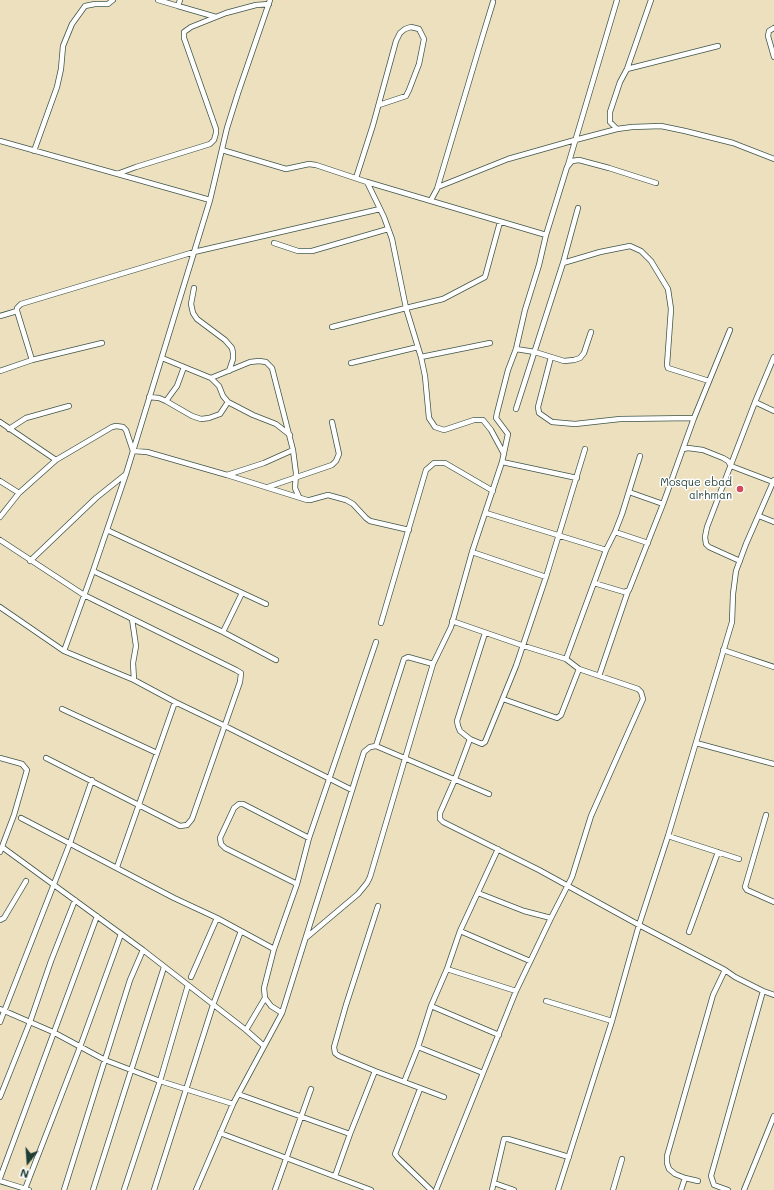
<!DOCTYPE html>
<html>
<head>
<meta charset="utf-8">
<style>
  body { margin:0 }
  #map { position:relative; width:774px; height:1190px; overflow:hidden; background:#ede0bf; font-family:Mali,sans-serif }
  canvas { display:block }
  .north { position:absolute; left:8px; top:1142px; width:40px; height:40px; -webkit-text-stroke:3px #fff; paint-order:stroke; rotate:197deg; font-size:11px; font-weight:700; line-height:16px; text-align:center; color:#1f3d34 }
  .north::after { content:''; display:block; margin:auto; width:14px; height:18px; background:#1f3d34; clip-path:polygon(50% 0,100% 100%,50% 72%,0 100%) }
</style>
</head>
<body>
<div id="map">
<canvas width="774" height="1190"></canvas>
<div class="north">N</div>
</div>
<script>
const ctx = document.querySelector('canvas').getContext('2d');
ctx.lineJoin = 'round';
function toPath(rows) {
  const path = new Path2D();
  for (const r of rows) {
    path.moveTo(r[0], r[1]);
    for (let i = 2; i < r.length; i += 2) path.lineTo(r[i], r[i + 1]);
  }
  return path;
}
function stroke(path, color, width, dash) {
  ctx.strokeStyle = color;
  ctx.lineWidth = width;
  ctx.lineCap = dash ? 'butt' : 'round';
  ctx.setLineDash(dash || []);
  ctx.stroke(path);
}
function drawText(font, color, halo, rows, align = 'center') {
  ctx.font = font + ' Mali,sans-serif';
  ctx.lineWidth = 3;
  ctx.setLineDash([]);
  ctx.textBaseline = 'middle';
  ctx.strokeStyle = halo;
  ctx.fillStyle = color;
  for (const [text, x, y, turn = 0] of rows) {
    ctx.save();
    ctx.translate(x, y);
    ctx.rotate((+turn || 0) * Math.PI / 180);
    ctx.textAlign = isNaN(turn) ? turn : align;
    if (halo) ctx.strokeText(text, 0, 0);
    ctx.fillText(text, 0, 0);
    ctx.restore();
  }
}
const minor = toPath([
  [158,0,178,6,180,0],
  [178,6,216,17],
  [774,28,769,31,768,36,774,57],
  [627,69,718,46],
  [617,129,610,122,610,112,620,82,627,69,651,0],
  [0,141,210,200],
  [222,150,286,169,309,164,316,165,367,182,546,235],
  [34,151,57,87,61,69,63,46,72,24,85,6,95,4,108,4,113,0],
  [568,165,617,0],
  [117,174,136,167,210,144,214,140,216,133,216,129,184,38,184,32,191,27,226,13,256,5,269,4],
  [356,178,373,125,396,41,400,33,405,29,411,27,419,29,424,39,419,64,409,90,406,96,379,105],
  [367,182,384,217,392,239,406,308,443,299,485,277,500,222],
  [438,187,508,159,575,140,617,129,632,127,661,126,685,131,733,143,774,159],
  [431,200,437,189,482,38,493,2],
  [578,208,563,263,600,252,630,246,641,251,651,261,668,289,671,309,667,365,668,368,709,381],
  [274,243,298,251,312,251,388,229],
  [194,288,191,304,193,313,197,319,225,340,232,348,233,353,233,359,229,371],
  [0,316,17,311],
  [332,327,406,308,421,357,425,376,429,418,435,427,444,430,474,420,483,420,491,430,504,454],
  [516,349,535,352,564,361,574,360,580,358,584,353,591,332],
  [421,357,490,343],
  [551,357,538,407,539,413,552,422,575,424,620,419,694,418],
  [774,357,755,402,774,411],
  [162,358,211,378,219,386,223,396,228,402,253,415,276,424,290,435],
  [32,360,17,311,17,308,21,304,194,252,380,209],
  [351,363,418,347],
  [0,371,32,360,102,343],
  [211,378,250,362,259,361,266,362,272,368,293,450,296,473,295,488,299,497],
  [149,397,159,398,166,401,192,416,201,419,209,418,220,414,228,402],
  [166,401,177,386,184,367],
  [516,409,563,263],
  [0,422,56,460],
  [9,429,26,418,69,406],
  [585,449,546,577,516,666,485,742,482,744,470,739,455,779,440,813,440,819,443,822,539,870,639,925,725,970,735,977,763,991,774,995],
  [683,449,688,448,703,450,723,458,728,461,731,466,773,482],
  [502,462,577,478],
  [227,475,264,463,293,450],
  [0,481,19,493],
  [268,487,332,465,336,461,339,454,332,422],
  [629,492,663,504],
  [486,513,606,550],
  [759,516,774,522],
  [0,517,19,493,56,460,112,427,116,426,123,427,126,430,133,451,147,452,227,475,307,500,310,500,328,495,346,500,353,504,366,518,370,521,409,530],
  [107,530,266,604],
  [615,532,648,543],
  [0,540,84,595,236,670,241,673,240,682,192,819,187,825,180,826,46,758],
  [472,552,546,577],
  [30,561,96,498,126,474],
  [740,561,709,547,706,544,705,537,707,527,755,402],
  [93,571,223,632,276,660],
  [594,583,624,592,629,590,663,504,694,418,730,330],
  [0,607,64,651,134,680,175,702,225,726,352,790],
  [132,619,136,646,133,663,134,680],
  [381,623,426,470,434,463,445,463,493,491],
  [223,632,242,593],
  [723,650,774,667],
  [64,651,93,571,126,474,210,200,227,128,238,93,270,0],
  [566,659,606,550,615,532,622,514,640,456],
  [599,676,628,591],
  [503,699,557,718,561,715,579,669],
  [62,709,157,753],
  [470,739,460,731,458,726,457,721,485,633],
  [696,743,774,764],
  [376,746,404,659,408,657,433,664],
  [0,758,22,764,27,770,14,815,0,852],
  [766,815,745,887,747,890,774,902],
  [21,818,174,898,217,918,274,949],
  [668,836,739,859],
  [2,847,143,950,246,1030,264,1046],
  [117,867,175,702],
  [297,884,225,848,221,844,220,838,234,808,239,804,243,804,309,838],
  [478,893,524,911,551,918],
  [378,906,346,1005,334,1047,335,1053,339,1056,375,1071,444,1097],
  [0,920,4,918,26,881],
  [460,931,530,961],
  [689,932,718,852],
  [307,937,358,894,367,883,370,877,433,664,451,627,472,552,502,462,508,434,496,418,497,413,508,370,516,349,525,310,539,265,546,235,567,167,572,161,579,160,609,168,656,183],
  [447,969,516,991],
  [191,977,217,918],
  [546,1001,612,1021],
  [431,1006,499,1035],
  [0,1009,53,1032,105,1060,160,1081,233,1104],
  [282,1013,271,1006,265,998,264,988,274,949,297,884,309,838,376,642],
  [0,1022,70,843,92,780],
  [246,1030,265,998],
  [418,1047,483,1073],
  [404,1082,418,1047,431,1006,447,969,460,931,498,849],
  [420,1089,395,1154,398,1158,431,1190],
  [238,1094,350,1134],
  [0,1097,30,1022,51,961,75,900],
  [220,1133,371,1190],
  [335,1176,350,1134,375,1071],
  [0,1178,97,916],
  [0,1181,29,1190],
  [698,1181,685,1178,675,1174,669,1169,667,1163,667,1156,713,995,725,970],
  [494,1183,514,1190],
  [25,1189,80,1047,121,934],
  [64,1190,130,980,143,950],
  [93,1190,164,967],
  [124,1190,160,1081,188,985],
  [154,1190,213,1005,241,931],
  [196,1190,233,1104,282,1013,364,752,370,747,376,746,489,794],
  [275,1190,311,1089],
  [436,1190,516,991,551,918,572,877,591,816,643,699,641,692,638,689,579,669,566,659,524,646,452,621],
  [492,1190,504,1139,508,1139,569,1157],
  [558,1190,612,1021,639,925,668,836,732,622,733,594,736,571,746,544,774,480],
  [613,1190,622,1159],
  [681,1190,685,1178],
  [728,1190,714,1185,711,1176,763,991],
  [744,1190,774,1116]
]);
stroke(minor, '#3e5549', 6);
stroke(minor, '#fff', 4.5);
for (const [x, y, r, color] of [
  [740,489,4,"#d1495b"]
]) {
  const dot = new Path2D();
  dot.arc(x, y, r, 0, 2 * Math.PI);
  ctx.fillStyle = color;
  ctx.fill(dot);
  stroke(dot, '#fff', 1.5);
}
drawText('11px', '#1f3d34', '#fff', [
  ["Mosque ebad",732,483],
  ["alrhman",732,496]
], 'right');
</script>
</body>
</html>
